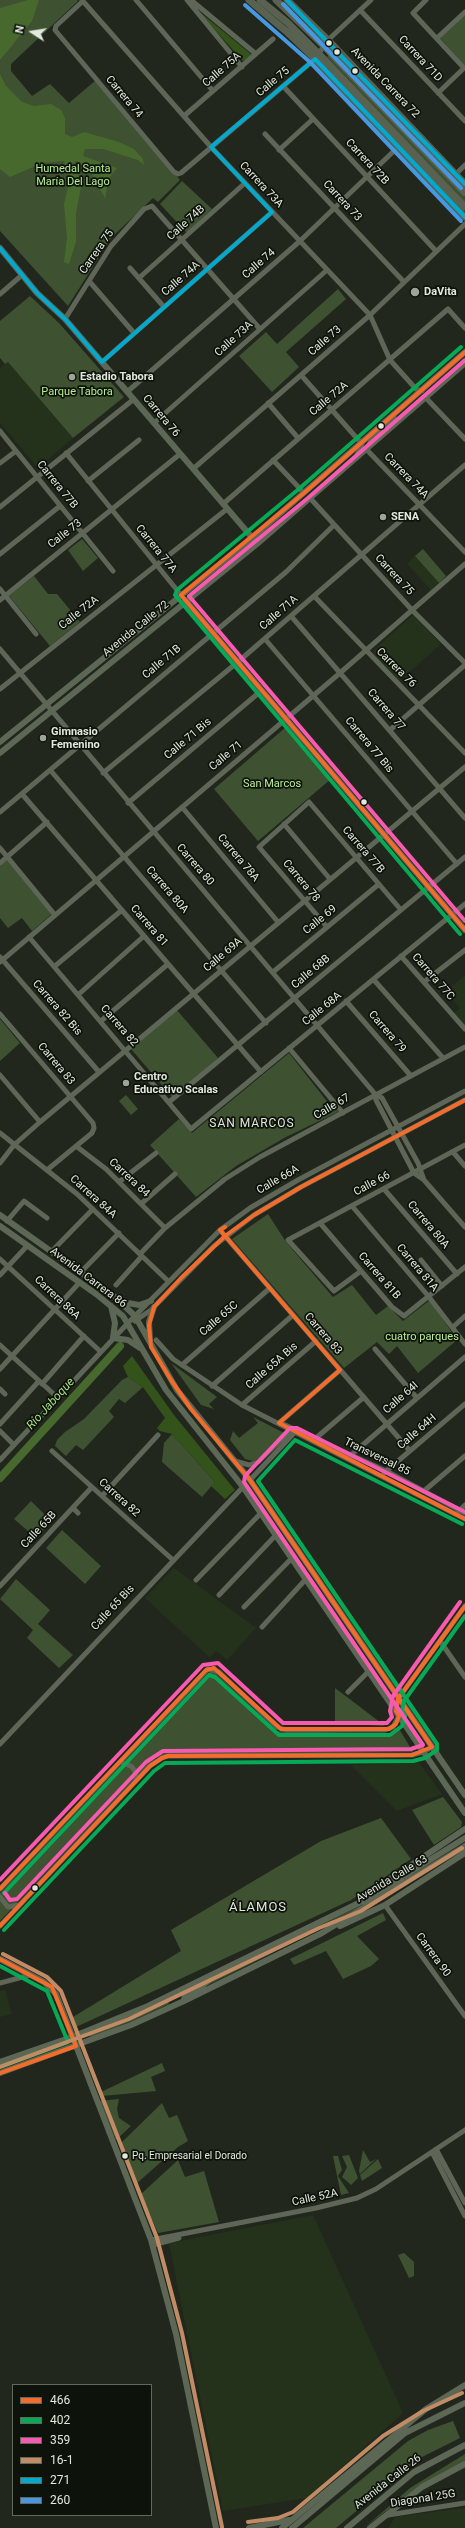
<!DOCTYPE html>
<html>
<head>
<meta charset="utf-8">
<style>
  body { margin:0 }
  #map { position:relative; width:465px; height:2528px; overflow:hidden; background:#22271e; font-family:Roboto,sans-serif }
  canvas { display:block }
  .legend { position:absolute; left:12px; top:2384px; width:140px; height:132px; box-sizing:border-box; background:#0d120a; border:1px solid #62685e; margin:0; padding:5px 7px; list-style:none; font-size:12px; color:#e1e8dd }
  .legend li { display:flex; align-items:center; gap:8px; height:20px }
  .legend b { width:20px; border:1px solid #62685e }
  .north { position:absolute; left:12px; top:12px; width:40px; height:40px; -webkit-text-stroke:3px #0d120a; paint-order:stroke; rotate:282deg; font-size:11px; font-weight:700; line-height:16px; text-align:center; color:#e1e8dd }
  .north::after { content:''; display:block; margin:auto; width:14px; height:18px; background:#e1e8dd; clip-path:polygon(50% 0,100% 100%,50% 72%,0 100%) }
</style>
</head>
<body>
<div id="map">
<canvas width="465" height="2528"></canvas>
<ul class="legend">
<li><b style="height:5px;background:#f36c2b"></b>466</li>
<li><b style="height:5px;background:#06aa56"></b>402</li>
<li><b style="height:5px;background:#f75aaf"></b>359</li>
<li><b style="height:5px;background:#c18c65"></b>16-1</li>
<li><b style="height:5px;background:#00a9ce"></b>271</li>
<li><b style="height:5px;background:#4699e1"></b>260</li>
</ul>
<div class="north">N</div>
</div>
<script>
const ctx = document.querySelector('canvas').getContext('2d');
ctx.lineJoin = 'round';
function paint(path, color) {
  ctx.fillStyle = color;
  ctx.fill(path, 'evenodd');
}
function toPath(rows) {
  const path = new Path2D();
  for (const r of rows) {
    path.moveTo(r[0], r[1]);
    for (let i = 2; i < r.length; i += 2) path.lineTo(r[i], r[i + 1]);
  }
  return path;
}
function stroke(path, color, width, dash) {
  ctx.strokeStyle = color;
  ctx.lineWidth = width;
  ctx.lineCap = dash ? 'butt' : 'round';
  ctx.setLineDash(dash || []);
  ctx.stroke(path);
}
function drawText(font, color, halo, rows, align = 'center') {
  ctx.font = font + ' Roboto,sans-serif';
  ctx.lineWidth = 3.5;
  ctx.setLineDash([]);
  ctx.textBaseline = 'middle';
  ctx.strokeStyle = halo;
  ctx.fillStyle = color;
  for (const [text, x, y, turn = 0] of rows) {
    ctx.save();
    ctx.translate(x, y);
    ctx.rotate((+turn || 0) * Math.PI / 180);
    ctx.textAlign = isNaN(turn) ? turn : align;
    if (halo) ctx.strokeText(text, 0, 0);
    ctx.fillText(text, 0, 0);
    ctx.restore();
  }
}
paint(toPath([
  [8,361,73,438,38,468,0,423,0,368],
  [415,556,439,583,431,590,407,564],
  [414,614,441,644,398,682,372,652],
  [465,975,465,1026,454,1013,460,1008,446,991],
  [174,1568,256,1628,227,1660,216,1651,210,1658,145,1598],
  [388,1760,417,1760,442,1794,397,1811,351,1765,384,1764],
  [5,1990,12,2014,0,2017,0,1991],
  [313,2215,403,2413,307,2498,223,2511,169,2243],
  [465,2508,465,2528,388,2528,395,2517,400,2516]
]), '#24311b');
paint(toPath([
  [0,0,77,0,78,1,11,64,11,71,32,96,50,84,69,103,96,80,180,180,158,202,153,198,111,238,68,306,0,231],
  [465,15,465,66,440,38],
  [329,54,465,198,465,203,327,57],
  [182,181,212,209,187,233,160,204],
  [338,289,346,299,286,352,299,367,272,392,239,356,266,332,277,344],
  [30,296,59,323,124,397,73,438,8,362,5,364,0,358,0,321],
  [82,539,98,558,83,571,68,550],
  [423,549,446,576,439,583,415,556],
  [34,576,48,594,57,594,80,622,50,646,9,596],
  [286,727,331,779,258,841,214,789],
  [7,860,53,913,32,931,22,918,8,928,0,918,0,866],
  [176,1009,218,1058,173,1098,131,1049],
  [0,1019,20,1043,0,1061],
  [289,1053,333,1109,336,1108,338,1112,286,1137,236,1166,196,1197,150,1145,179,1119,192,1133],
  [126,1095,138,1109,131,1115,119,1101],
  [268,1214,286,1242,333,1297,352,1285,376,1315,388,1306,403,1321,430,1300,457,1340,418,1373,397,1346,389,1354,377,1342,344,1368,232,1239],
  [171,1363,217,1397,209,1404,214,1409,201,1405],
  [128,1377,143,1387,125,1403,119,1399,109,1411,114,1417,83,1450,76,1445,66,1456,55,1446,57,1440,65,1432,84,1419,122,1380],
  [253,1417,284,1433,258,1459,253,1461,245,1459,230,1440,233,1431,239,1438,258,1423],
  [172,1434,215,1482,202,1497,162,1462,164,1443],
  [31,1501,51,1521,36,1538,14,1519],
  [62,1530,101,1566,85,1584,46,1548],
  [16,1579,50,1610,38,1624,73,1655,59,1668,27,1638,33,1630,0,1599],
  [210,1671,214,1671,277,1731,388,1734,398,1727,413,1752,164,1755,156,1758,145,1768,0,1921,0,1893],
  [335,1688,347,1697,385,1726,335,1723],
  [443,1797,462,1822,461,1827,434,1845,412,1810],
  [381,1818,411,1859,372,1886,351,1900,76,2027,73,2017,181,1951,171,1930,321,1841],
  [380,1896,320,1929,186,1996,210,1980],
  [383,1913,386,1920,357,1936,379,1959,371,1966,343,1979,326,1951,294,1965,290,1959],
  [168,2001,169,2004,132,2021,91,2038,89,2035],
  [162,2063,165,2071,151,2077,156,2091,102,2096,101,2092],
  [119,2099,117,2109,119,2118,131,2126,116,2140,100,2101],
  [162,2103,169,2118,177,2115,188,2141,178,2147,136,2184,121,2143],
  [363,2150,370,2162,376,2159,360,2174,359,2171],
  [349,2155,358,2178,351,2185,342,2177,347,2167,342,2156],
  [333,2156,338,2156,342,2170,338,2176,349,2193,341,2195],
  [378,2159,382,2168,362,2181,360,2175],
  [178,2160,185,2177,204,2171,219,2222,158,2233,141,2194],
  [404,2253,414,2262,414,2276,409,2278,398,2255],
  [453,2421,460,2438,420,2458,336,2528,303,2528,408,2441,428,2430],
  [465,2454,465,2462,411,2492,364,2528,410,2488]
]), '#3e5131');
paint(toPath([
  [195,8,252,55,243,61],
  [132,1356,174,1415,235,1490,225,1499,211,1486,215,1482,172,1434,160,1431,157,1428,165,1418,143,1387,128,1377,123,1366]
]), '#34531a');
paint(toPath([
  [28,0,39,0,32,21,0,60,0,8],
  [0,74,6,86,22,102,34,106,51,104,61,110,65,118,65,134,72,137,84,132,119,142,134,149,143,159,144,165,138,160,103,149,85,149,83,156,117,168,109,178,105,198,90,171,76,161,72,165,80,178,81,187,76,213,76,242,69,264,64,262,67,238,64,204,69,183,64,161,42,163,10,177,0,169]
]), '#48692e');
stroke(toPath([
  [0,1478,120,1346]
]), '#48692e', 8);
stroke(toPath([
  [82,0,211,147,370,315,390,360,416,389,422,391],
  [136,0,213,91],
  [187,0,242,67],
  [191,0,256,54],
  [426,0,413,13,464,68,438,93],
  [83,1,56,26,55,30,174,172,178,174,181,173,315,59,328,40,371,0],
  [360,10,465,121],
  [437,38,465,12],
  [283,86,436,251],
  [184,116,273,39],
  [265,134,404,282],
  [279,150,313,119],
  [456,174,465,165],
  [130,268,164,307],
  [139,278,245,183],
  [89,281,134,333],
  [0,294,22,275],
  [65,319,111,246,144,209,152,206,260,329],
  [102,362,272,212],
  [301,375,362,444,357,455],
  [127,392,300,241,398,147],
  [426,398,465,439],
  [268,403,298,438],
  [394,417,371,440,367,450,465,552],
  [154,423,327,270],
  [0,431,113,571],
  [66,453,181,595],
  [273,460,304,493],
  [0,463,16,451],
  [193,469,370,315,465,224],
  [88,481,139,440],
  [310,498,412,610,465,663],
  [223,504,448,309,465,328],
  [0,507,134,399],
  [0,554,60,506],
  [0,589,36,634],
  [314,596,465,753],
  [0,600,180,454],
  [291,616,465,818],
  [265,639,457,864],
  [0,649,375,1094,382,1098,418,1163,424,1180],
  [0,689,227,509],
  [390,730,465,665],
  [51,771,266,1023],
  [103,773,239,661,465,465],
  [22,794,261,1072],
  [128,803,261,691],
  [182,807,278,922],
  [0,812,286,572,334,525],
  [284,824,330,879],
  [0,848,55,915],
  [0,863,47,822],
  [327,927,259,847,309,802,401,910],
  [29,937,191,1129,465,904],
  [401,956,465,1029],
  [0,957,99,1072],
  [0,962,340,673,465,564],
  [55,966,122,910],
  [273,972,379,884],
  [374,980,443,1058],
  [424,982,465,950],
  [79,994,144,936],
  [346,1001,411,1076],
  [0,1014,93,1123,94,1128,92,1133,47,1170],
  [101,1021,168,964],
  [289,1048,343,1113],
  [0,1075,40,1122],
  [375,1094,376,1100,414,1173,424,1180,465,1227],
  [169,1102,465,857],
  [0,1133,77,1194,168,1281],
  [76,1146,106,1169,165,1228],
  [453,1152,465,1166],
  [0,1163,14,1145,40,1122,465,767],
  [120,1181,156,1153],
  [384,1189,457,1274],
  [142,1203,175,1174],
  [352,1206,429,1297,465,1344],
  [7,1221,24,1201,47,1218],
  [320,1223,392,1307,404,1316,465,1267],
  [220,1230,410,1451],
  [51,1252,93,1209],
  [140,1254,165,1228,225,1179,260,1157,465,1047],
  [0,1259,101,1352],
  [421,1260,442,1286],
  [361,1271,334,1291,288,1240,465,1145],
  [80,1273,119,1233],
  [0,1275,27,1246],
  [116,1285,142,1256],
  [135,1321,151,1310,214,1246,254,1215,301,1187,465,1100],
  [453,1327,465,1316],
  [156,1340,173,1359,242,1405,465,1519],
  [0,1345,58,1398],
  [375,1349,417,1398],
  [182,1365,270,1288],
  [0,1369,80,1282],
  [42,1384,84,1336],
  [212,1386,293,1315],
  [0,1389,5,1394],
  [242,1405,316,1341],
  [279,1423,340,1370],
  [0,1424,39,1381],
  [283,1424,386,1471,465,1513],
  [0,1431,14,1445],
  [316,1438,364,1397],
  [52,1451,173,1560],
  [351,1455,465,1357],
  [0,1460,128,1323,220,1230,250,1208,298,1180,465,1091],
  [235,1461,249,1465,258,1462,292,1429],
  [384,1473,465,1404],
  [250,1480,296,1431],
  [424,1491,465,1456],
  [102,1496,158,1435],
  [73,1508,78,1513],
  [458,1512,465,1505],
  [196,1580,261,1513],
  [0,1586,92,1487],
  [219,1595,276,1535],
  [244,1607,292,1558],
  [262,1627,306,1579],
  [440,1641,465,1677],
  [348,1692,369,1671],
  [396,1711,398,1699,465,1606],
  [0,1744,243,1487],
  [120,1762,131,1766,135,1771,136,1781],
  [0,1889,208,1669,219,1672,277,1727,286,1730,385,1730,393,1727,399,1716],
  [0,1897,8,1907,19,1905],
  [385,1905,465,2016],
  [0,1926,150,1766,162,1758,168,1756,412,1755,423,1752,432,1747],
  [0,1983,30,1975],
  [436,2149,465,2203],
  [432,2152,465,2216],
  [151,2240,316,2208,357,2198,376,2189,465,2130],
  [153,2245,179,2238],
  [388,2515,465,2503]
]), '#5e6657', 5);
stroke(toPath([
  [0,248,37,293,65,319,255,541],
  [185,600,465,930],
  [0,742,252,538,465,352],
  [0,753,257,544,465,363],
  [0,1215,115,1297,135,1316,177,1390,250,1480,465,1795],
  [0,1226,96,1294,123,1316,166,1390,243,1487,465,1813],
  [122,1302,139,1305,151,1301],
  [111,1306,115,1323,113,1338,128,1340,140,1348],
  [150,1341,149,1322,154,1307],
  [362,1898,465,1829],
  [340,1926,385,1905,465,1853],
  [0,1959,44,1982,56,1994,151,2240,176,2334,216,2528],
  [184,2001,185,1994,202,1986,211,1978],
  [0,2062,72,2037,148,2006,369,1898,465,1838],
  [0,2073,131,2025,184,2001,322,1933,465,1846],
  [249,2528,289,2520],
  [282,2528,426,2409,465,2385],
  [292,2528,405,2433,465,2403],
  [347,2528,414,2472,465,2445],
  [370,2528,422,2487,465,2464]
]), '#5d6755', 6);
stroke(toPath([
  [249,0,287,32,315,59,465,217],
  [260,0,288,23,319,54,465,207],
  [276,0,324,46,465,193],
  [287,0,328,40,465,184]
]), '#596251', 7);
stroke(toPath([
  [465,352,304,493,181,595,465,930],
  [225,1227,220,1230,340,1370,279,1423,465,1519],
  [0,1889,206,1670,214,1668,281,1729,389,1729,396,1724,399,1716,396,1711,398,1699,465,1606],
  [0,1926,150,1766,162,1758,168,1756,412,1755,432,1747,250,1480,191,1409,171,1380,151,1347,149,1325,154,1307,181,1278,225,1236,254,1215,301,1187,465,1100],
  [0,1959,52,1987,76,2046,0,2073]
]), '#f36c2b', 4);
stroke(toPath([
  [460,934,175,595,177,590,300,488,461,347],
  [4,1893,209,1675,215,1677,279,1735,390,1735,402,1726,405,1716,402,1710,404,1701,465,1616],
  [4,1930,154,1771,165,1763,413,1761,425,1758,437,1750,437,1744,258,1481,295,1440,462,1524],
  [0,1966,47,1991,68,2042,0,2067]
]), '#06aa56', 4);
stroke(toPath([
  [465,360,308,498,189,596,465,921],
  [0,1880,203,1665,218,1663,283,1723,387,1723,392,1717,390,1711,393,1696,460,1602],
  [5,1893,10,1900,17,1899,146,1762,163,1751,411,1749,423,1745,244,1482,245,1476,290,1428,297,1428,465,1512]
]), '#f75aaf', 4);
stroke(toPath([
  [3,1954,47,1977,61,1991,157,2238,182,2333,222,2527],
  [0,2067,129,2019,319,1928,361,1911,462,1848],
  [248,2522,278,2518,293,2512,383,2436,423,2411,462,2393]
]), '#c18c65', 4);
stroke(toPath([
  [287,0,465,184],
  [0,248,37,293,65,319,102,362,272,212,211,147,315,59,465,217]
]), '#00a9ce', 4);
stroke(toPath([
  [283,4,461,188],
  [245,5,311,63,461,221]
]), '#4699e1', 4);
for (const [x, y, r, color] of [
  [329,43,3.5,"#e1e8dd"],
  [337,52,3.5,"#e1e8dd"],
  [355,71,3.5,"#e1e8dd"],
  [415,292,5,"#9ea49a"],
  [72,377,4,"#9ea49a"],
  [381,426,3.5,"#e1e8dd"],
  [383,517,4,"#9ea49a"],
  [43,738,4,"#9ea49a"],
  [364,802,3.5,"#e1e8dd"],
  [126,1083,4,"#9ea49a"],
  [35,1888,3.5,"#e1e8dd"],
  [125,2156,3.5,"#e1e8dd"]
]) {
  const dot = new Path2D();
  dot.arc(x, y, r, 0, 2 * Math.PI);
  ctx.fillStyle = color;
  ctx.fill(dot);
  stroke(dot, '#0d120a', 1.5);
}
drawText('10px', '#e1e8dd', '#0d120a', [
  ["Pq. Empresarial el Dorado",132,2156]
], 'left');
drawText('11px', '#e1e8dd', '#0d120a', [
  ["Carrera 71D",420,59,47],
  ["Calle 75A",222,70,-41],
  ["Calle 75",273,82,-40],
  ["Avenida Carrera 72",385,83,46],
  ["Carrera 74",124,97,50],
  ["Carrera 72B",367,162,47],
  ["Carrera 73A",261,185,47],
  ["Carrera 73",342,201,47],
  ["Calle 74B",186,223,-42],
  ["Carrera 75",97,252,-55],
  ["Calle 74",259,264,-41],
  ["Calle 74A",181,279,-41],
  ["Calle 73A",234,339,-42],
  ["Calle 73",325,341,-41],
  ["Calle 72A",329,399,-40],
  ["Carrera 76",161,416,50],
  ["Carrera 74A",406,476,46],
  ["Carrera 77B",57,485,51],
  ["Calle 73",65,534,-38],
  ["Carrera 77A",156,549,51],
  ["Carrera 75",394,575,47],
  ["Calle 72A",79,613,-38],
  ["Calle 71A",279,613,-41],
  ["Avenida Calle 72",136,629,-39],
  ["Calle 71B",162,662,-40],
  ["Carrera 76",396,668,45],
  ["Carrera 77",386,710,49],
  ["Calle 71 Bis",188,739,-40],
  ["Carrera 77 Bis",369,745,50],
  ["Calle 71",226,756,-40],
  ["Carrera 77B",363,850,49],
  ["Carrera 78A",238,858,50],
  ["Carrera 80",195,865,49],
  ["Carrera 78",301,881,50],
  ["Carrera 80A",167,890,49],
  ["Calle 69",320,920,-39],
  ["Carrera 81",149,926,49],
  ["Calle 69A",223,955,-40],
  ["Calle 68B",311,972,-40],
  ["Carrera 77C",433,977,49],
  ["Carrera 82 Bis",57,1008,49],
  ["Calle 68A",322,1009,-39],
  ["Carrera 82",119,1026,49],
  ["Carrera 79",387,1032,49],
  ["Carrera 83",56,1064,50],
  ["Calle 67",332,1107,-30],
  ["Carrera 84",129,1178,43],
  ["Calle 66A",278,1180,-30],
  ["Calle 66",372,1184,-28],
  ["Carrera 84A",93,1197,42],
  ["Carrera 80A",428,1225,50],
  ["Carrera 81A",417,1268,50],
  ["Carrera 81B",379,1276,49],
  ["Avenida Carrera 86",88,1278,37],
  ["Carrera 86A",57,1298,43],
  ["Calle 65C",219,1319,-41],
  ["Carrera 83",323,1334,49],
  ["Calle 65A Bis",272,1366,-41],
  ["Calle 64I",401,1398,-41],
  ["Calle 64H",417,1432,-41],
  ["Transversal 85",377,1457,26],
  ["Carrera 82",119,1498,42],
  ["Calle 65B",39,1530,-47],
  ["Calle 65 Bis",113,1608,-47],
  ["Avenida Calle 63",392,1879,-31],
  ["Carrera 90",433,1955,54],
  ["Calle 52A",315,2198,-12],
  ["Avenida Calle 26",388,2482,-38],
  ["Diagonal 25G",423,2499,-9]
]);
drawText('11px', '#b8ee93', '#0d120a', [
  ["Humedal Santa",73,169],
  ["María Del Lago",73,182],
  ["Parque Tabora",77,392],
  ["San Marcos",272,784],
  ["cuatro parques",422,1337]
]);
drawText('bold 11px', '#e1e8dd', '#0d120a', [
  ["DaVita",424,292],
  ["Estadio Tabora",80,377],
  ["SENA",391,517],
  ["Gimnasio",51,732],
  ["Femenino",51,745],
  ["Centro",134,1077],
  ["Educativo Scalas",134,1090]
], 'left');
ctx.letterSpacing = '1px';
drawText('12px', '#e1e8dd', '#0d120a', [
  ["SAN MARCOS",252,1124]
]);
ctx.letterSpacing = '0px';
drawText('italic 12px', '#aadf84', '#0d120a', [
  ["Río Jaboque",51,1404,-48]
]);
ctx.letterSpacing = '1px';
drawText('13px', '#e1e8dd', '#0d120a', [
  ["ÁLAMOS",258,1908]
]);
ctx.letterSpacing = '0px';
</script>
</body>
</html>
